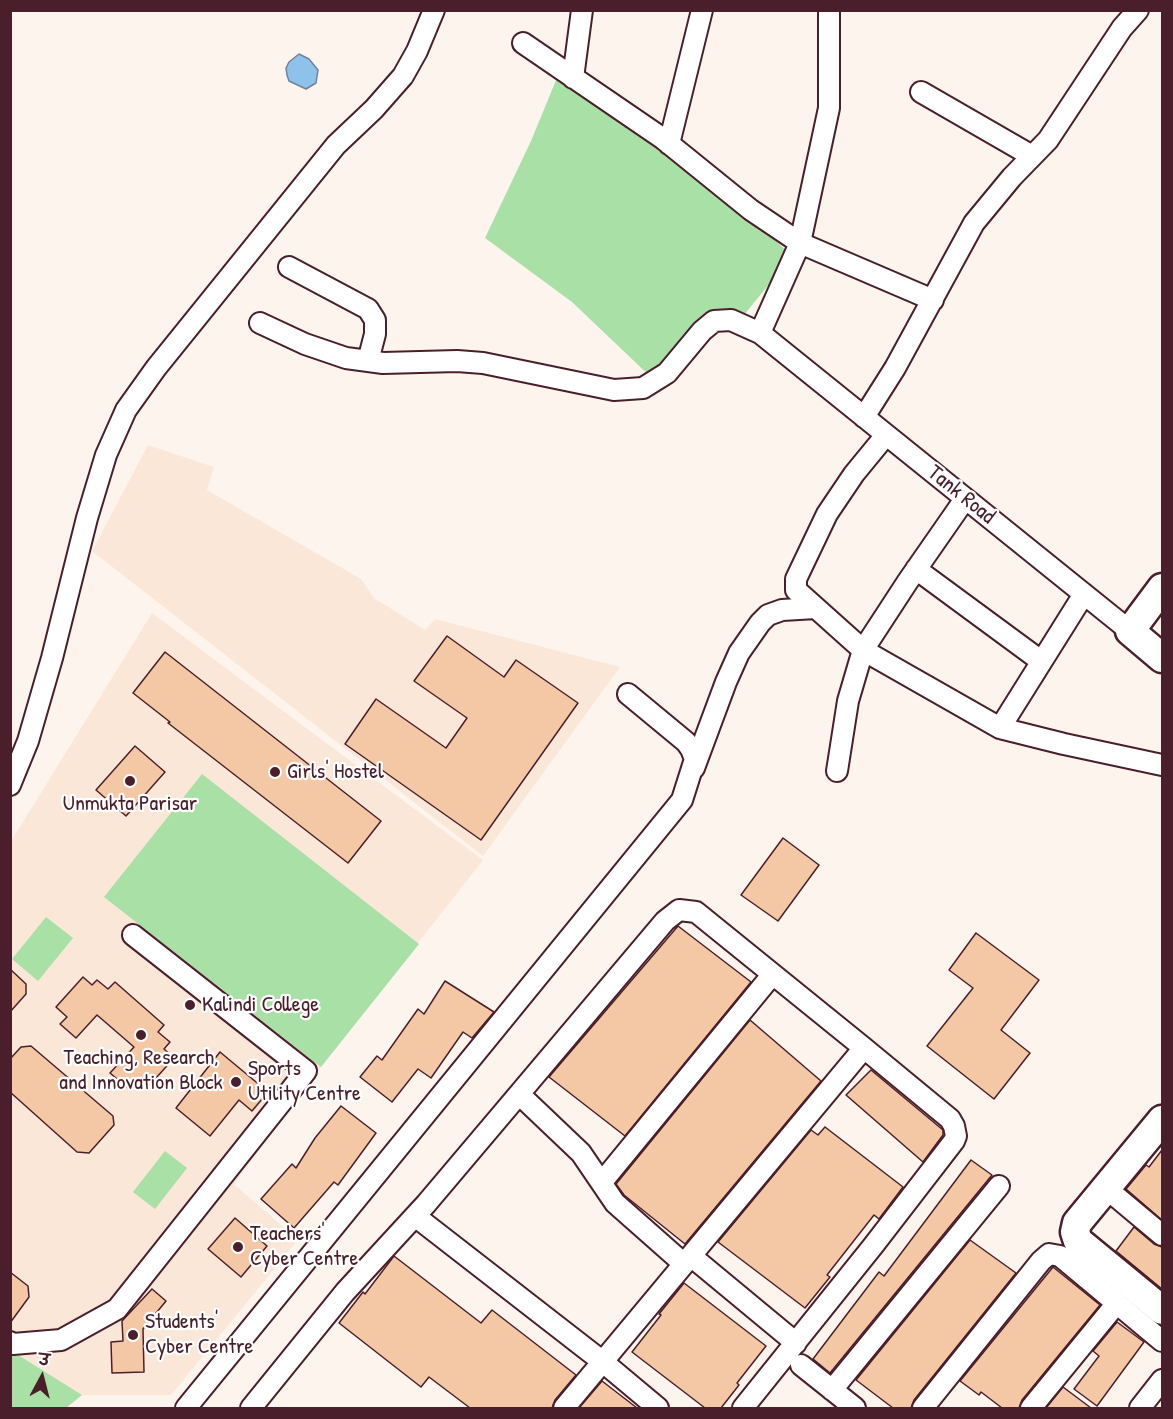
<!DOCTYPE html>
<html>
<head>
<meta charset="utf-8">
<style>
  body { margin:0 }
  #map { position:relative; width:1173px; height:1419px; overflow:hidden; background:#fdf4ed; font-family:"Patrick Hand","Playpen Sans Deva",sans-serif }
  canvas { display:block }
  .frame { position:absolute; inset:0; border:12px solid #4a1f2b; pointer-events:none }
  .north { position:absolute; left:12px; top:1347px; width:60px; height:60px; -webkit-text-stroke:4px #fff; paint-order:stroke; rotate:7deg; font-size:16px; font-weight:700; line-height:24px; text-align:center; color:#4a1f2b }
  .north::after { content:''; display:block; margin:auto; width:21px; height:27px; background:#4a1f2b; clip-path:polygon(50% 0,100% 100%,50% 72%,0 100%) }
</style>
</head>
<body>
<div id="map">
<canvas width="1173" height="1419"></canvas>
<div class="frame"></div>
<div class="north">उ</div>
</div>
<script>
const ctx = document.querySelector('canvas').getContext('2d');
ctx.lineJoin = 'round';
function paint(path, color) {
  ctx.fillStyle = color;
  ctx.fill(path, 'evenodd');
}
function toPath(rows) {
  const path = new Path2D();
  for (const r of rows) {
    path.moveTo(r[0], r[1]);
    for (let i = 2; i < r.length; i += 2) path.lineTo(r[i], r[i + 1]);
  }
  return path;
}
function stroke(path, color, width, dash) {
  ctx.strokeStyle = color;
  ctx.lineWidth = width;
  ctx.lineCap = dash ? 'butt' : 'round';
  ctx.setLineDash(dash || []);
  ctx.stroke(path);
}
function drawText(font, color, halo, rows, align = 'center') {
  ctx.font = font + ' "Patrick Hand",sans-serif';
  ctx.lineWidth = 4.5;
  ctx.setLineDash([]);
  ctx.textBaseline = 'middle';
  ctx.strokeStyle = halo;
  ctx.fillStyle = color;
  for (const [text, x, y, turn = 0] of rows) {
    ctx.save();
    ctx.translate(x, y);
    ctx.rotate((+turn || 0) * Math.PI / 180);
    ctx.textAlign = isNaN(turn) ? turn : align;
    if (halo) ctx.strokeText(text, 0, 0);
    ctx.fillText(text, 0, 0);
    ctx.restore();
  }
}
paint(toPath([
  [148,445,214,467,207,490,361,579,374,598,425,630,435,619,620,667,483,856,92,551],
  [152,613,483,860,321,1067,234,1184,298,1240,171,1395,82,1395,66,1408,11,1408,10,843]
]), '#fbe7d7');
paint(toPath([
  [561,68,670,142,792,256,735,326,715,319,655,381,572,302,485,238,531,141],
  [202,774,419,944,321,1067,104,897],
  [46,917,73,938,38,981,12,959],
  [165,1151,187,1168,155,1209,133,1192],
  [10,1350,82,1395,66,1408,11,1408]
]), '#a8e0a5');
const water = toPath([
  [299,54,309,59,318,70,316,83,306,89,289,81,287,75,286,68,289,62,299,54]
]);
paint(water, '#8ec2eb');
stroke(water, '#73819e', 1.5);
const building = toPath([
  [447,636,504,677,516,660,578,703,481,840,345,744,376,699,446,748,467,718,414,681,447,636],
  [165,652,381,821,348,863,168,723,170,722,133,693,165,652],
  [135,746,165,772,126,816,96,790,135,746],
  [783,838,819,865,778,921,741,895,783,838],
  [678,926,751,982,625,1136,549,1077,678,926],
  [976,933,1039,980,1001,1030,1030,1053,994,1099,927,1046,973,988,949,970,976,933],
  [10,969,26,984,26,994,10,1012,10,969],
  [83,977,92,985,97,980,108,989,115,982,164,1025,158,1032,170,1042,164,1049,174,1058,147,1088,137,1080,129,1089,110,1073,134,1047,97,1015,76,1038,60,1024,67,1017,56,1007,83,977],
  [445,981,494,1012,472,1038,463,1032,431,1078,418,1069,392,1102,360,1077,377,1056,382,1060,418,1009,424,1014,445,981],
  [750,1020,821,1081,685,1244,624,1195,616,1184,750,1020],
  [31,1046,113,1116,114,1125,89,1153,77,1152,10,1092,10,1059,21,1047,31,1046],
  [220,1052,268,1092,252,1111,239,1100,210,1136,176,1108,220,1052],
  [871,1070,943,1130,943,1135,923,1162,846,1095,871,1070],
  [341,1106,376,1133,338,1185,334,1182,294,1228,261,1199,292,1164,296,1168,315,1138,341,1106],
  [825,1127,903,1187,879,1219,874,1215,827,1275,830,1277,805,1308,718,1242,811,1130,818,1135,825,1127],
  [1162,1150,1162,1220,1126,1189,1146,1165,1149,1167,1162,1150],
  [971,1160,992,1175,830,1373,813,1359,879,1272,884,1276,971,1160],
  [235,1218,267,1246,241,1277,208,1249,235,1218],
  [1134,1227,1154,1244,1162,1247,1162,1289,1116,1251,1134,1227],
  [970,1240,1016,1273,914,1400,911,1408,893,1408,856,1380,970,1240],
  [394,1256,481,1323,492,1310,576,1375,555,1400,552,1408,470,1408,429,1377,421,1387,339,1323,363,1292,365,1294,394,1256],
  [1053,1267,1100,1305,1022,1400,1019,1408,1002,1408,981,1392,979,1395,960,1381,1053,1267],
  [10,1272,28,1286,29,1297,10,1323,10,1272],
  [684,1283,766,1346,737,1383,739,1385,721,1408,705,1408,632,1352,661,1315,659,1314,684,1283],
  [152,1289,166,1301,143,1329,144,1372,112,1373,111,1342,123,1341,122,1321,152,1289],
  [1117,1322,1144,1342,1097,1406,1074,1389,1099,1356,1093,1351,1117,1322],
  [602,1381,637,1408,579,1408,602,1381],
  [1063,1387,1091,1408,1046,1408,1063,1387]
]);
paint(building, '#f5c8a5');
stroke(building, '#4a1f2b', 1.5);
const street = toPath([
  [523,43,662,138,751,210,800,243,933,300],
  [573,78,582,10],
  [921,92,1032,156],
  [669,144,702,10],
  [289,267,368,309,375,320,375,334,368,361],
  [260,323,305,344,346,358,383,363,457,361,483,363,614,390,643,388,667,373,702,331,714,321,731,320,760,333,1130,631],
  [760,333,800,243,829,108,829,10],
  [864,417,895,368,974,223,1012,177,1048,140,1122,28,1138,10],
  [886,435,854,474,827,514,796,579,796,590,863,650,1000,728,1064,744,1162,765],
  [916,569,1041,661],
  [1000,728,1084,594],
  [694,768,726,682,739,653,760,623,768,615,782,610,816,608],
  [837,771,848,701,863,650,908,581,965,499],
  [10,785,28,741,52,658,87,518,106,455,126,410,156,368,336,145,374,109,403,76,417,51,434,10],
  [602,1182,772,975],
  [1107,1189,1162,1235],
  [415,1216,603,1362,658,1408],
  [691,1256,796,1343],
  [684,1264,615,1203,581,1153,519,1094,665,921,679,910,696,912,864,1048,950,1119,954,1126,956,1136,954,1141,873,1246,743,1408],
  [10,1342,13,1344,61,1340,117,1309,306,1071,133,935],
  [801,1365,855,1408],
  [832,1390,999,1186],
  [186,1408,682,800,695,759,691,749,686,742,628,694],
  [251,1408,345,1292,426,1204,519,1094],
  [564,1408,864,1048],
  [923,1408,1041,1261,1049,1254,1060,1256,1162,1341],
  [1031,1408,1117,1303],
  [1140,1408,1162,1380]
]);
const secondary = toPath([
  [1162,588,1130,631,1162,658],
  [1162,1120,1077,1223,1075,1232,1078,1241,1162,1310]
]);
stroke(street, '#4a1f2b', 24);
stroke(secondary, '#4a1f2b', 33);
stroke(street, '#fff', 20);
stroke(secondary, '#fff', 28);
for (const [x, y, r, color] of [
  [275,772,6,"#4a1f2b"],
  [130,781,6,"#4a1f2b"],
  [190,1005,6,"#4a1f2b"],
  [141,1035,6,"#4a1f2b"],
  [236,1082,6,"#4a1f2b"],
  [238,1247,6,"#4a1f2b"],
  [133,1335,6,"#4a1f2b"]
]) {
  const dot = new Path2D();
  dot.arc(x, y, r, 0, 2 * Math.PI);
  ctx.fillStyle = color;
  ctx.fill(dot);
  stroke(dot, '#fff', 2);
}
drawText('22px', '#4a1f2b', '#fff', [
  ["Tank Road",961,495,39]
]);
drawText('22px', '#4a1f2b', '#fff', [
  ["Girls' Hostel",287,772],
  ["Unmukta Parisar",130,804,"center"],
  ["Kalindi College",202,1005],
  ["Teaching, Research,",141,1058,"center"],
  ["and Innovation Block",141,1083,"center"],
  ["Sports",248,1069],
  ["Utility Centre",248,1094],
  ["Teachers'",250,1234],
  ["Cyber Centre",250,1259],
  ["Students'",145,1322],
  ["Cyber Centre",145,1347]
], 'left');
</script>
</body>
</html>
